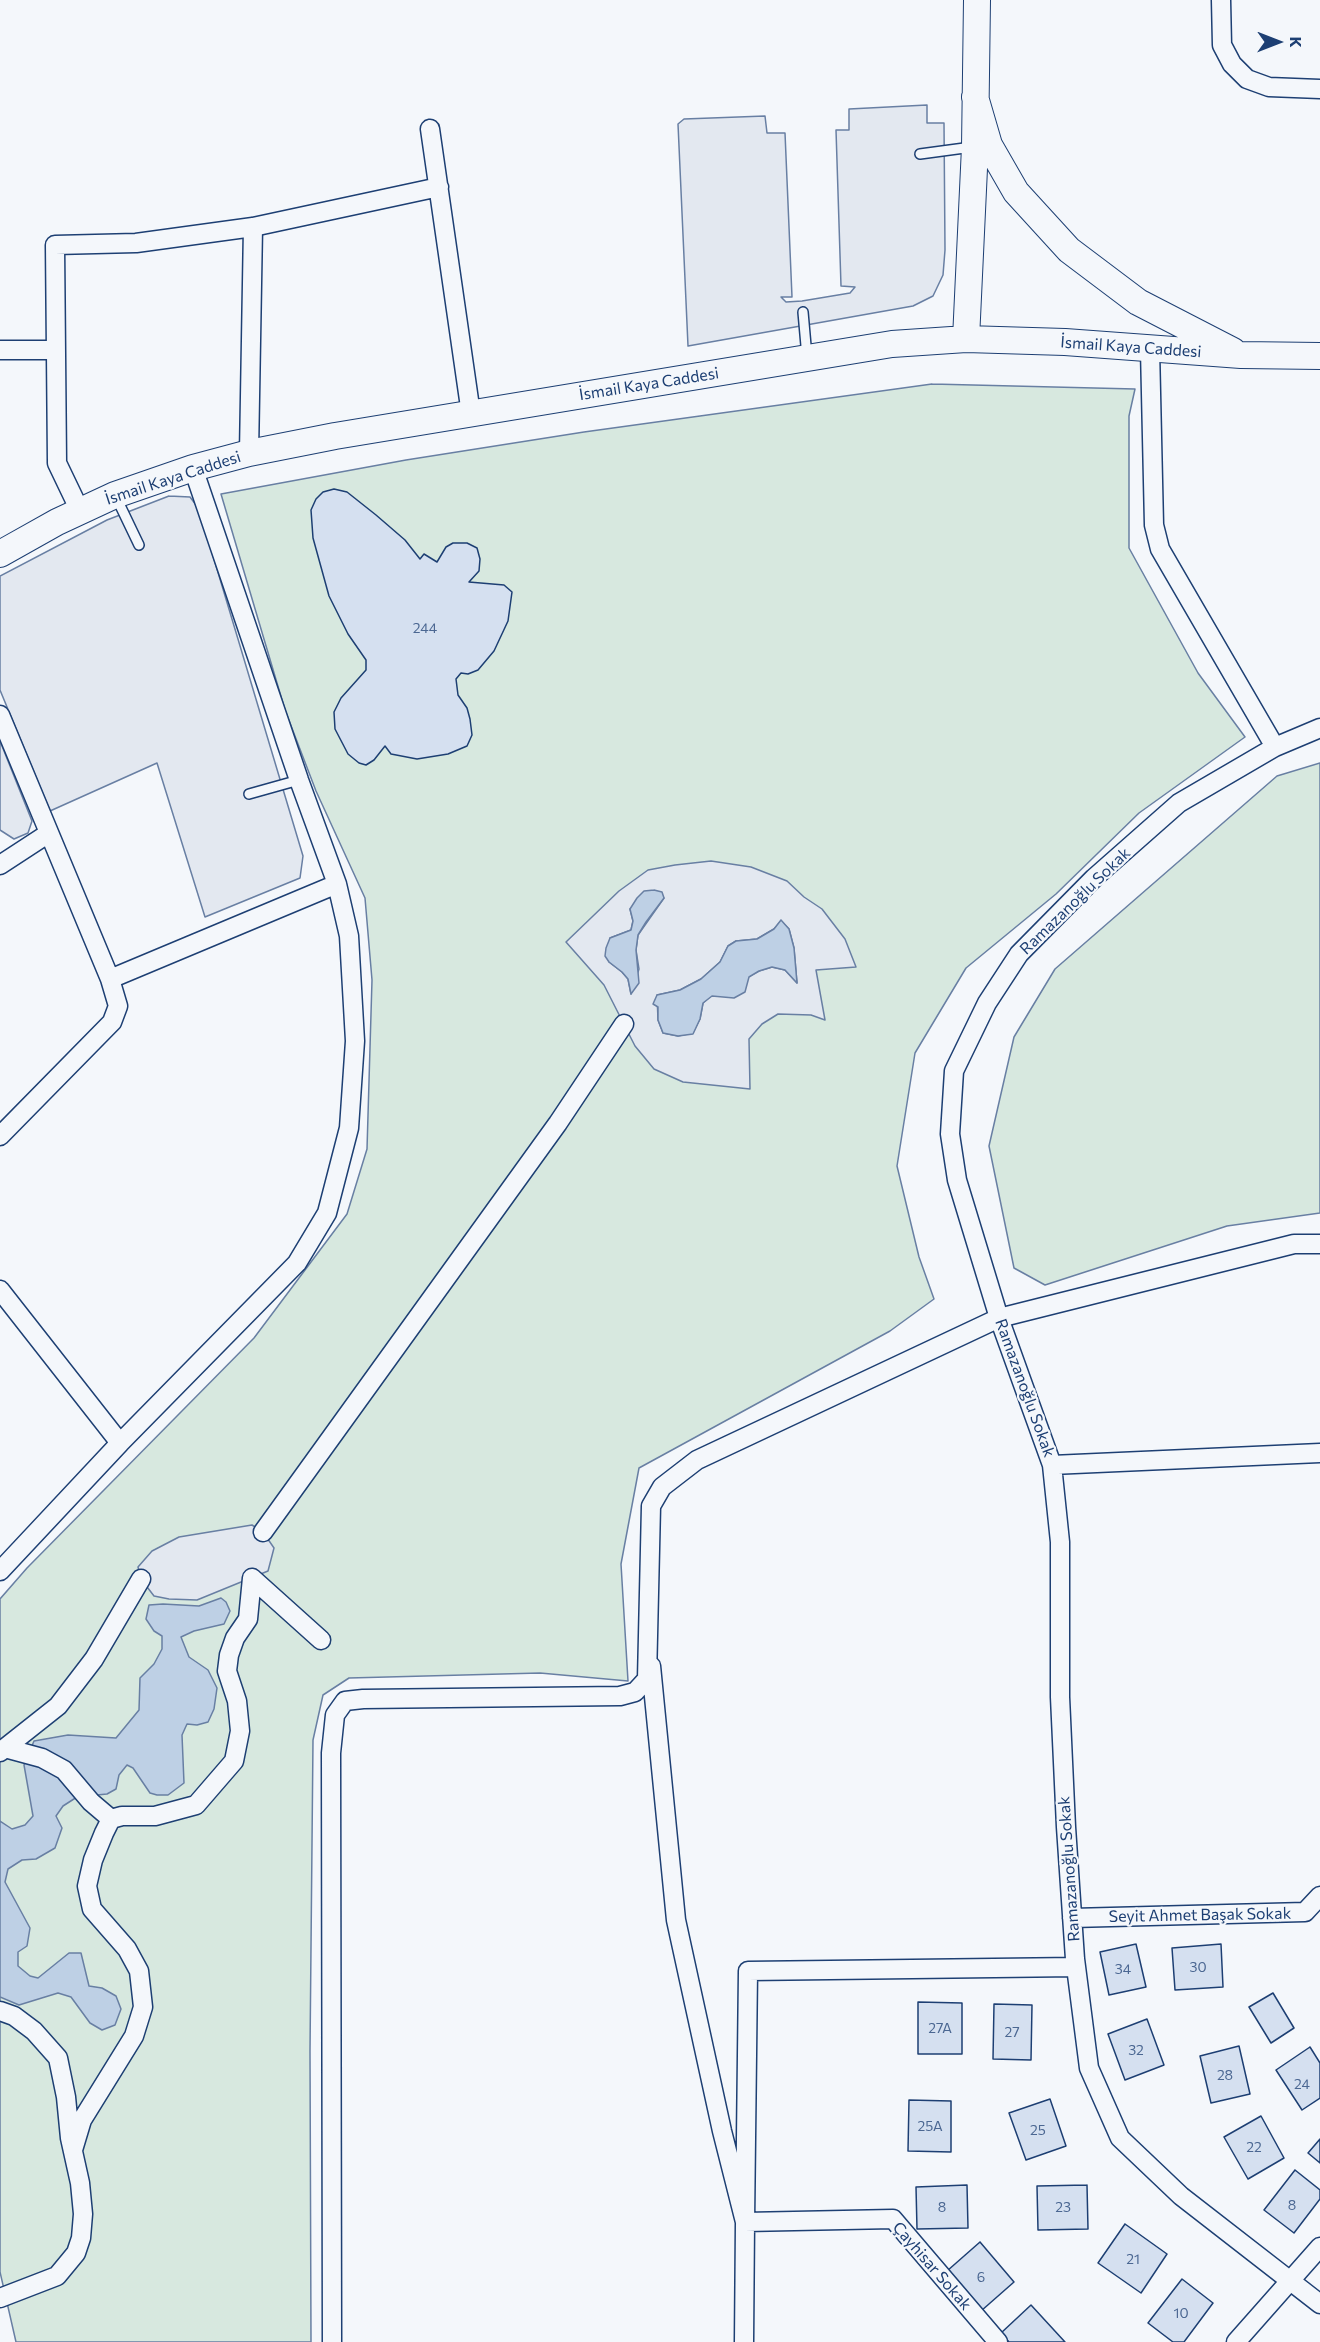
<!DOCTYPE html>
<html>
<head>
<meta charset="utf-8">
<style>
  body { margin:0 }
  #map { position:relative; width:1320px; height:2342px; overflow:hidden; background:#f4f7fb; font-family:Commissioner,sans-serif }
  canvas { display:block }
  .north { position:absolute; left:1248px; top:12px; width:60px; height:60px; -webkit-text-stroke:4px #f4f7fb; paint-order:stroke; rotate:90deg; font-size:16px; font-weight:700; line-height:24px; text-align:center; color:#1d3f73 }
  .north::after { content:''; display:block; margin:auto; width:21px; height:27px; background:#1d3f73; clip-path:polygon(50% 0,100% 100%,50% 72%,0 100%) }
</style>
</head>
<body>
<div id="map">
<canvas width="1320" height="2342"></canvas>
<div class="north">K</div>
</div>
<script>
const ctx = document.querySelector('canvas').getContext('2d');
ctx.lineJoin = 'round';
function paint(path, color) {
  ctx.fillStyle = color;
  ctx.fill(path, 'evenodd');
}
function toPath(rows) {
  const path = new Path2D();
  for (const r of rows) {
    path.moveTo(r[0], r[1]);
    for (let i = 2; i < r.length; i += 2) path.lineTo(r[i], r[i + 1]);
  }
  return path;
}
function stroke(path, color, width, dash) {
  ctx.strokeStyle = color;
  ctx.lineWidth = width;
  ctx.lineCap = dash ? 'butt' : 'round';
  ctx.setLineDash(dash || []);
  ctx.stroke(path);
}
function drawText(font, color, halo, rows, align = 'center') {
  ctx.font = font + ' Commissioner,sans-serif';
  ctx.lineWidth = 4.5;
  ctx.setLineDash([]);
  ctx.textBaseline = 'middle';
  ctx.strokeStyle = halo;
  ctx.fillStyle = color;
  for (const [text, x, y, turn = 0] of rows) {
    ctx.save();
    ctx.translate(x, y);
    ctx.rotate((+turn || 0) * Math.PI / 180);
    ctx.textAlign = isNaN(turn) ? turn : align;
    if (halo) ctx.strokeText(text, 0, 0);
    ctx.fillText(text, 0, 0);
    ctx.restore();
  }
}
const green = toPath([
  [932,384,1135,389,1129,416,1129,548,1198,673,1245,737,1139,813,1056,894,966,968,915,1053,897,1166,919,1257,934,1299,890,1331,639,1468,621,1564,628,1681,540,1673,349,1678,323,1695,313,1740,310,2051,311,2342,16,2342,0,2272,0,1599,27,1568,254,1338,347,1214,367,1149,372,980,365,898,316,791,285,710,221,494,406,460,584,432,932,384],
  [1320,763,1320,1213,1227,1226,1045,1285,1014,1268,989,1146,1014,1037,1055,969,1277,776,1320,763]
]);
paint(green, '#d7e8df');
stroke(green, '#687fa3', 1.5);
const parking = toPath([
  [927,105,927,123,944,123,945,250,943,275,933,296,913,306,688,346,678,124,684,119,765,116,767,133,785,133,792,297,781,297,786,302,802,301,850,293,855,287,841,286,836,130,849,130,849,109,927,105],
  [169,496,190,497,199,509,303,856,300,878,205,917,157,763,50,811,0,690,0,576,107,520,169,496],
  [0,741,32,821,28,833,14,839,0,830,0,741],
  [711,861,751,867,787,881,804,897,822,909,845,939,856,967,816,970,825,1020,811,1015,778,1014,762,1024,749,1039,750,1089,683,1082,654,1069,635,1046,604,985,566,942,619,891,648,870,675,865,711,861],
  [664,898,638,935,636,950,639,969,631,994,628,979,622,972,609,962,610,938,631,930,633,921,630,909,664,898],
  [781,921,789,929,794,948,797,983,785,970,772,967,759,971,711,996,703,1003,700,1019,693,1033,678,1036,663,1033,658,1020,657,995,680,990,701,979,720,962,728,946,736,941,757,939,774,929,781,921],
  [252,1525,263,1532,274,1548,268,1571,197,1600,169,1599,154,1596,141,1579,138,1567,152,1551,179,1537,252,1525]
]);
paint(parking, '#e3e8f0');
stroke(parking, '#687fa3', 1.5);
const water = toPath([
  [654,890,662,892,664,898,646,922,638,935,636,950,639,983,631,994,628,979,622,972,609,962,605,956,606,948,610,938,631,930,633,921,630,909,637,898,644,891,654,890],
  [781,920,789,929,794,948,797,983,785,970,772,967,759,971,749,977,745,992,734,998,712,996,703,1003,700,1019,693,1034,678,1036,663,1033,658,1020,658,1007,653,1004,657,995,680,990,701,979,720,962,728,946,736,941,757,939,774,929,781,920],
  [221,1598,226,1602,230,1611,224,1624,194,1631,181,1637,189,1657,208,1670,217,1688,214,1709,208,1722,197,1725,187,1724,182,1735,184,1783,168,1795,157,1795,150,1793,133,1768,127,1765,119,1775,116,1789,107,1794,77,1797,63,1806,56,1816,62,1828,55,1848,36,1859,22,1860,8,1869,5,1882,30,1928,27,1946,18,1952,18,1966,30,1976,38,1978,69,1953,81,1953,89,1986,102,1988,116,1996,121,2009,115,2025,102,2030,90,2023,71,1997,58,1993,19,2005,0,1997,0,1821,12,1829,25,1825,33,1816,24,1765,34,1741,68,1735,116,1738,139,1710,140,1678,154,1664,162,1649,162,1636,154,1631,146,1619,149,1605,163,1604,199,1606,221,1598]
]);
paint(water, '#bed0e5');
stroke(water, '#687fa3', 1.5);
const building = toPath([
  [334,489,347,492,376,515,405,540,420,559,424,554,437,562,446,547,453,543,467,543,477,548,480,559,479,571,469,582,504,585,512,592,508,621,494,651,478,670,468,674,461,673,456,679,458,695,467,708,470,719,472,735,467,746,448,754,417,759,391,754,385,746,374,760,366,765,359,763,348,754,335,729,334,712,341,698,366,670,366,660,348,634,329,596,313,538,311,510,316,499,323,492,334,489],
  [1136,1944,1146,1987,1109,1995,1100,1952,1136,1944],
  [1221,1944,1223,1987,1175,1990,1172,1948,1221,1944],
  [1273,1993,1294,2028,1271,2043,1249,2007,1273,1993],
  [918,2002,962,2003,962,2054,918,2054,918,2002],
  [994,2004,1032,2005,1031,2060,993,2059,994,2004],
  [1147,2019,1164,2065,1125,2080,1108,2034,1147,2019],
  [1239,2046,1250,2094,1211,2103,1200,2056,1239,2046],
  [1310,2047,1320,2063,1320,2098,1302,2110,1276,2070,1310,2047],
  [1050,2099,1066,2146,1026,2160,1009,2113,1050,2099],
  [909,2100,951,2101,951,2152,908,2151,909,2100],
  [1261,2116,1284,2158,1248,2179,1224,2137,1261,2116],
  [1320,2139,1320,2163,1308,2153,1320,2139],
  [1295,2170,1320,2190,1320,2199,1294,2233,1264,2210,1295,2170],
  [967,2185,968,2228,917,2229,916,2187,967,2185],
  [1087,2185,1088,2229,1038,2230,1037,2186,1087,2185],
  [1125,2224,1167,2254,1141,2293,1098,2263,1125,2224],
  [980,2242,1014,2282,981,2311,947,2271,980,2242],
  [1182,2279,1213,2303,1184,2342,1173,2342,1148,2323,1182,2279],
  [1031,2305,1065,2342,1009,2342,1001,2333,1031,2305]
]);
paint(building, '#d5e0f0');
stroke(building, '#1d3f73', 1.5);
const lane = toPath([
  [920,154,972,147],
  [803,312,807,357],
  [116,497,139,545],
  [249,794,299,780]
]);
const street = toPath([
  [1221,0,1222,45,1232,64,1247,79,1269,87,1320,89],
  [430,129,471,414],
  [1150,349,1154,525,1160,549,1275,747],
  [0,350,56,350],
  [249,453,253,227],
  [80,511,57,463,55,245,136,243,253,227,439,187],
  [0,715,110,979,118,1006,112,1022,0,1136],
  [1320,728,1275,747,1179,803,1094,878,1019,954,987,1003,954,1071,950,1134,957,1180,999,1318,1052,1465,1060,1542,1060,1697,1066,1827,1075,1959,1089,2068,1120,2138,1181,2196,1320,2304],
  [0,865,49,833],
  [110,979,337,884],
  [0,1290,120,1443],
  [1052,1465,1320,1453],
  [263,1532,558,1123,624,1024],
  [0,1571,120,1443,297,1263,327,1213,349,1128,355,1041,349,936,337,884,299,780,193,468],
  [651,1666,676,1920,722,2131,745,2222,744,2342],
  [5,1748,42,1758,64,1770,91,1802,111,1819],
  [0,1752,58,1706,94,1659,141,1579],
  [1072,1918,1305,1912,1320,1896],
  [0,2011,14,2016,34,2031,58,2058,66,2097,70,2138,80,2183,83,2214,81,2238,76,2253,57,2276,0,2298],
  [73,2150,82,2120,134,2036,143,2007,139,1971,127,1949,92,1909,87,1886,93,1860,104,1833,111,1819,122,1816,155,1816,196,1805,234,1761,240,1731,237,1701,227,1671,229,1655,235,1638,248,1619,252,1578,321,1640],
  [332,2342,331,1753,335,1715,345,1701,363,1699,620,1696,635,1692,647,1679,651,1506,662,1487,697,1460,999,1318,1294,1244,1320,1244],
  [998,2342,893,2219,745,2222,748,1971,1076,1967],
  [1236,2342,1320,2247]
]);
const secondary = toPath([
  [975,97,989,145,1016,192,1069,250,1138,302,1233,351],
  [966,339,975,147,977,0],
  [0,554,57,522,115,495,193,468,249,453,335,436,892,344,966,339,1065,342,1241,355,1320,356]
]);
stroke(lane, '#1d3f73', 12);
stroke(street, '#1d3f73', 21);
stroke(secondary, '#1d3f73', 28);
stroke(lane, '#f4f7fb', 9);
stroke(street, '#f4f7fb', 18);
stroke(secondary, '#f4f7fb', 26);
drawText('14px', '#4b6792', null, [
  ["244",425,628],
  ["30",1198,1967],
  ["34",1123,1969],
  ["27A",940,2028],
  ["27",1012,2032],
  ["32",1136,2050],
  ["28",1225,2075],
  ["24",1302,2084],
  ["25A",930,2126],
  ["25",1038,2130],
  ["22",1254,2147],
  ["8",1292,2205],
  ["8",942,2207],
  ["23",1063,2207],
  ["21",1133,2259],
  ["6",981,2277],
  ["10",1181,2313]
]);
drawText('16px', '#1d3f73', '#f4f7fb', [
  ["İsmail Kaya Caddesi",1131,347,4],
  ["İsmail Kaya Caddesi",649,384,-9],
  ["İsmail Kaya Caddesi",173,478,-18],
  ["Ramazanoğlu Sokak",1075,901,-44],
  ["Ramazanoğlu Sokak",1025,1388,70],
  ["Ramazanoğlu Sokak",1069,1869,-94],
  ["Seyit Ahmet Başak Sokak",1200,1915,-1],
  ["Çayhisar Sokak",932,2266,49]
]);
</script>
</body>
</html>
